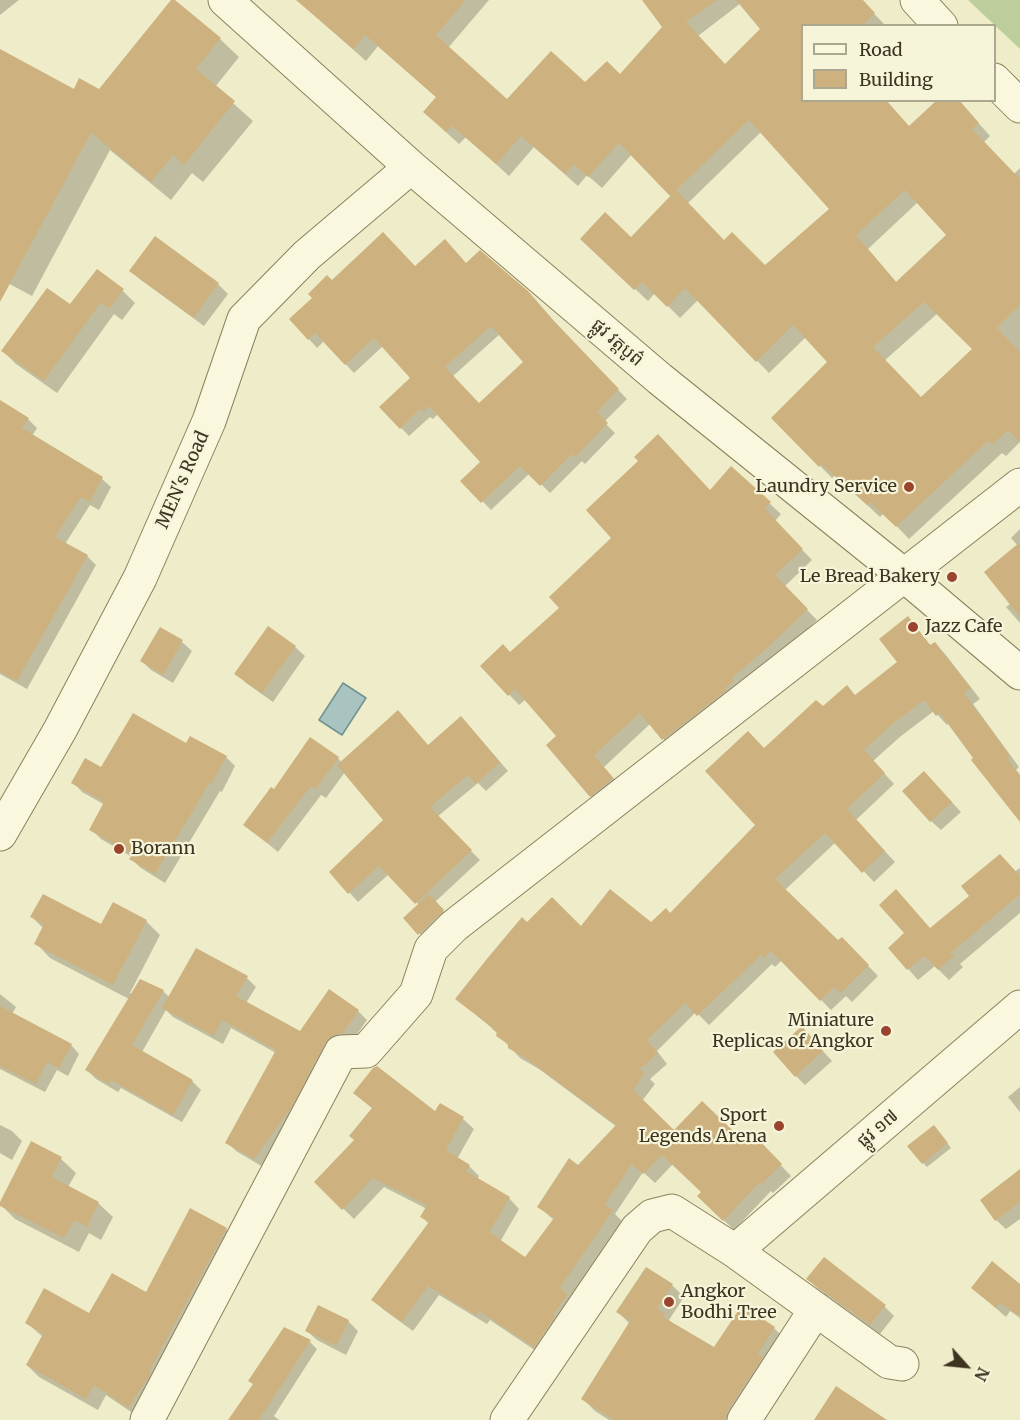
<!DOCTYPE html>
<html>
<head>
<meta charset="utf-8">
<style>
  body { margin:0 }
  #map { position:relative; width:1020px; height:1420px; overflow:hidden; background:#efecc9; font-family:Merriweather,serif }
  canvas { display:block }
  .legend { position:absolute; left:801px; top:24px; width:195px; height:78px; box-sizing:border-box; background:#f6f4d9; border:2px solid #aca78f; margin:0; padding:8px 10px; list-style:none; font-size:18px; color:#3c3421 }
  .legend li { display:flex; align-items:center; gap:12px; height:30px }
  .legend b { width:30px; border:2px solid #aca78f }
  .north { position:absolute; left:936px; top:1336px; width:60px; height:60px; -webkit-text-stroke:4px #f6f4d9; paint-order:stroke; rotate:117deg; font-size:16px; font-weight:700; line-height:24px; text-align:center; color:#3c3421 }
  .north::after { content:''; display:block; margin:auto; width:21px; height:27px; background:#3c3421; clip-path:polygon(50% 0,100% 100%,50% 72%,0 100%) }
</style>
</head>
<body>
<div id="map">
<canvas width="1020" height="1420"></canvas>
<ul class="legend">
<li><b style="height:8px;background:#f9f7dd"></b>Road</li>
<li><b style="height:16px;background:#cdb17f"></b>Building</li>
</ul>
<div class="north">N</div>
</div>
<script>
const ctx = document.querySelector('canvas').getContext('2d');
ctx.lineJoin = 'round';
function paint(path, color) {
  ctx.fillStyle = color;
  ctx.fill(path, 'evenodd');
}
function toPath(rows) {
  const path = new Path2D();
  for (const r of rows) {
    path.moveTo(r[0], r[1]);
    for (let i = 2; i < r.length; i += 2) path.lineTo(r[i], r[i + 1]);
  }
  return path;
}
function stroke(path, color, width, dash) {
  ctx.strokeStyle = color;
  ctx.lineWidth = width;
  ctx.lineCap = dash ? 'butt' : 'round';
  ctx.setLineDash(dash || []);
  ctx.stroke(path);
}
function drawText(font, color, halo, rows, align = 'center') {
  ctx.font = font + ' Merriweather,"Noto Sans Khmer",serif';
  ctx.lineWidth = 4.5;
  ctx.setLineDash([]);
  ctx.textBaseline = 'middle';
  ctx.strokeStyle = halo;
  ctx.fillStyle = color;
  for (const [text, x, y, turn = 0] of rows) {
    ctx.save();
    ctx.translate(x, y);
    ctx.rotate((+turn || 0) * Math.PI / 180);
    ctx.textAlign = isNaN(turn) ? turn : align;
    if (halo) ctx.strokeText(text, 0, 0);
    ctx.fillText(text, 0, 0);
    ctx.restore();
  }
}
paint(toPath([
  [968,0,1020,0,1020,49]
]), '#bdce9c');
const water = toPath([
  [343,683,366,698,342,735,319,720,343,683]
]);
paint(water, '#a9c3c1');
stroke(water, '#709291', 1.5);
paint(toPath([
  [0,0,19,0,0,15],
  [173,0,220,39,239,57,215,87,253,121,203,182,192,173,171,200,110,150,32,296,0,279,0,51,74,91,100,91],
  [310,0,489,0,448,48,507,101,620,76,664,27,661,0,861,0,886,26,802,26,802,100,910,127,958,100,990,136,984,142,1014,174,1020,168,1020,442,1006,456,1002,453,909,539,884,513,880,517,835,475,832,478,773,418,829,362,806,337,769,373,698,300,680,318,655,293,648,301,595,251,631,239,672,196,632,154,602,188,587,175,578,186,534,147,509,176,466,137,459,144,437,124,437,98,378,46,366,61,304,6],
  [741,3,762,29,726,66,698,36],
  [761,132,831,209,765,267,725,242,688,203],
  [918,202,948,235,897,283,868,249],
  [938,313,974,349,921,399,884,361],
  [467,264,562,332,627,399,604,422,615,433,585,464,582,461,550,493,530,473,491,510,463,481,482,462,438,414,433,419,430,417,409,436,381,407,412,378,383,346,354,373,324,341,317,348,309,339,332,282,415,268],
  [500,334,525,362,479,405,453,376],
  [131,271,218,284,228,294,204,326,141,280],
  [123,291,135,303,122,320,114,314,57,393,16,364,3,351,70,306],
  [0,415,28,419,37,428,32,436,102,479,111,487,99,510,90,505,65,544,87,556,96,565,27,689,0,674],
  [731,468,781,514,775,521,812,560,784,587,817,620,777,659,673,750,650,724,604,767,623,789,601,806,591,796,558,736,526,699,519,705,482,666,510,654,710,492],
  [1020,529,1020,623,1006,607,1011,603,1018,546,1011,538],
  [908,618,931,646,935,644,945,654,980,699,973,704,1019,767,1016,770,1020,775,1020,820,949,723,947,725,934,711,901,736,873,761,894,784,856,820,895,862,874,882,836,842,785,890,838,942,842,939,878,976,852,1002,846,996,831,1010,782,960,775,967,772,964,709,1025,696,1012,657,1051,667,1064,650,1079,655,1084,642,1101,674,1132,748,1147,756,1139,791,1176,773,1193,771,1191,734,1230,699,1196,703,1192,673,1164,655,1183,643,1172,615,1214,622,1221,570,1298,545,1357,490,1320,487,1324,439,1295,413,1331,384,1310,373,1300,429,1224,422,1217,427,1209,384,1187,354,1219,316,1182,356,1141,373,1109,355,1093,436,1113,440,1105,463,1119,474,1129,457,1159,469,1166,479,1176,477,1179,509,1198,519,1209,500,1242,526,1259,555,1221,539,1207,617,1127,539,1069,520,1058,493,1029,457,999,527,924,581,928,652,924,670,915,757,825,764,750,823,708,856,696,899,663],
  [160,629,182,642,192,651,173,683,151,670,142,661],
  [295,647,305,656,273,702,246,683,236,673],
  [470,727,508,771,486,791,478,783,437,817,480,860,435,902,452,921,429,943,405,918,419,905,389,874,358,902,331,872,385,820,345,772,326,798,321,795,278,852,245,825,274,791,338,758,342,763,429,746],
  [187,745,226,757,235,766,222,792,220,791,165,883,141,868,131,859,132,857,101,839,91,829,105,805,82,792,73,782,102,769],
  [934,783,961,812,941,830,931,821],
  [1020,868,1020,913,960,964,963,967,949,980,935,966,918,980,890,948,930,929],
  [32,917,102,926,146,921,160,935,130,993,133,994,141,981,163,991,170,998,247,978,256,987,246,1003,300,1033,330,991,358,1011,367,1020,263,1167,236,1151,227,1142,276,1053,231,1028,223,1044,173,1017,166,1010,142,1052,192,1081,201,1090,182,1122,121,1088,118,1092,96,1079,87,1070,129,999,50,958,36,943,43,928],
  [0,994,16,1007,12,1014,71,1045,79,1054,68,1076,57,1070,45,1092,0,1069],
  [811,1038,832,1061,805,1085,796,1076],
  [1020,1087,1020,1112,1008,1097],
  [0,1125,12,1131,22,1141,12,1160,0,1153],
  [938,1131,951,1148,927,1167,923,1163],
  [31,1143,61,1159,76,1173,68,1187,98,1203,113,1217,101,1240,89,1233,79,1252,15,1219,0,1204],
  [1020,1171,1020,1219,1006,1229,996,1220],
  [226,1229,238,1241,140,1418,106,1395,98,1410,39,1377,27,1365,43,1337,27,1323,90,1315,147,1294],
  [808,1279,885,1307,894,1316,880,1334,818,1289],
  [672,1285,684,1297,669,1320,676,1327,714,1349,742,1307,774,1328,786,1340,741,1420,609,1420,595,1411,583,1399,630,1324,618,1312],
  [1020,1286,1020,1318,1010,1311,1006,1317,983,1297],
  [348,1321,358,1331,346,1355,317,1340,307,1331],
  [310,1342,317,1349,274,1416,279,1420,230,1420]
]), '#0003');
paint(toPath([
  [171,0,175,0,221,38,196,69,235,101,184,165,173,155,151,182,91,133,0,302,0,49,74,89,79,78,99,89],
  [296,0,466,0,436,35,507,99,551,51,585,82,607,61,620,74,662,27,642,0,717,0,686,22,725,64,760,29,736,0,863,0,875,13,862,26,802,26,802,100,886,100,909,126,937,100,959,100,979,123,972,129,1020,179,1020,305,997,328,1020,352,1020,442,1008,430,992,445,988,441,896,527,870,502,867,505,821,464,819,467,771,418,827,362,793,325,756,362,685,288,667,307,642,282,634,290,580,239,605,212,631,237,676,190,724,240,732,232,765,265,829,209,749,120,670,196,619,143,588,177,574,164,565,174,521,136,496,164,452,126,446,132,423,112,436,97,365,35,353,49],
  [905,190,946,235,896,282,856,235],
  [924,302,972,349,921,397,873,347],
  [383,232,415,266,445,239,466,263,480,250,528,291,554,321,619,389,597,412,608,423,575,457,572,454,540,486,520,466,481,503,460,481,480,462,429,406,423,412,420,409,400,429,379,407,410,378,374,338,345,365,315,333,308,340,289,319,312,298,308,294,327,275,332,280],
  [491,326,523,362,479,403,445,367],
  [155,236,219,283,194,318,129,271],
  [97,269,124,289,109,309,101,302,44,381,1,351,47,288,70,304],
  [0,400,29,418,22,428,103,477,90,502,81,497,55,537,88,555,17,681,0,672],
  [658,434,710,490,731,466,771,502,765,509,803,549,775,575,808,609,766,649,732,678,734,681,725,688,727,690,662,740,640,713,594,755,613,778,590,797,546,745,556,736,515,689,508,696,480,666,503,644,510,652,559,608,549,597,611,538,586,510,638,461,634,457],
  [1020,542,1020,617,984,572],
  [908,616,930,645,935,642,971,688,964,693,1010,756,1007,759,1020,775,1020,822,971,760,973,758,940,713,936,716,924,700,891,725,864,750,885,773,847,809,885,851,862,873,825,833,775,879,838,940,842,937,869,965,841,993,834,987,820,1001,771,951,764,958,761,955,697,1016,685,1003,647,1040,658,1053,640,1069,645,1073,633,1090,674,1130,702,1101,748,1145,756,1137,782,1164,762,1184,760,1182,723,1221,697,1196,701,1192,662,1155,643,1174,632,1164,605,1204,613,1210,560,1288,568,1294,553,1315,555,1316,534,1347,479,1311,476,1315,428,1286,402,1322,371,1300,429,1222,420,1217,427,1205,373,1178,342,1210,314,1182,354,1140,349,1136,372,1108,353,1093,373,1068,377,1066,435,1111,440,1103,464,1117,446,1150,470,1165,466,1171,510,1197,489,1232,525,1257,554,1218,537,1207,569,1158,578,1165,616,1125,527,1059,508,1048,508,1044,496,1036,497,1032,492,1029,493,1028,455,999,486,960,522,917,527,922,552,897,581,926,610,889,651,922,666,908,670,913,755,825,705,771,748,731,764,748,816,700,823,706,847,685,855,695,897,662,879,639],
  [268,626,296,646,262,693,234,674],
  [160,627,183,640,163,675,140,661],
  [398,710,428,745,461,716,500,762,476,784,468,775,430,807,472,850,415,904,379,866,348,894,329,872,383,820,337,765],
  [133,713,186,743,190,736,227,756,212,783,210,782,155,874,129,859,133,854,89,830,104,802,71,783,85,758,101,767],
  [310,737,339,757,316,789,311,786,267,843,243,825,271,787,274,789],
  [924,771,952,802,930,822,902,791],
  [1000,854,1020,876,1020,894,951,953,954,956,938,970,925,956,907,970,888,948,904,933,879,905,896,889,930,928,969,896,961,886],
  [43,894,101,924,113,902,147,920,113,985,34,944,44,924,30,917],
  [429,894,444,910,418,935,403,918],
  [196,948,248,976,236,996,300,1031,329,989,359,1010,343,1033,332,1036,325,1043,291,1108,254,1159,225,1143,276,1050,222,1020,214,1036,162,1008],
  [140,979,164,990,132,1045,193,1080,173,1115,111,1080,109,1084,85,1070],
  [0,1006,72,1044,59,1068,47,1062,36,1084,0,1066],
  [802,1026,823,1051,795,1077,773,1052],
  [934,1125,948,1143,922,1164,907,1146],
  [31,1141,62,1157,52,1177,99,1202,87,1227,74,1220,64,1238,0,1206,0,1202],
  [1020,1169,1020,1202,995,1221,980,1200],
  [190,1208,227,1228,149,1371,151,1372,148,1378,128,1408,94,1385,86,1399,26,1365,43,1334,25,1323,44,1288,89,1313,112,1273,146,1292],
  [824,1257,886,1305,870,1325,806,1279],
  [992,1261,1020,1284,1020,1316,1000,1303,996,1308,971,1288],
  [646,1267,673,1284,657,1308,665,1314,663,1317,714,1347,742,1305,775,1327,758,1354,763,1357,728,1410,725,1420,614,1420,581,1399,630,1321,616,1312],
  [318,1305,349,1320,336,1346,305,1331],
  [284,1327,311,1340,259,1420,228,1420,253,1384,248,1381],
  [836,1386,887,1420,814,1420]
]), '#cdb17f');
const minor = toPath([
  [225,0,411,167,660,379,905,576,1020,673],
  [917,0,941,26],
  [994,80,1020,106],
  [0,834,60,730,140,578,209,421,244,319,307,255,411,167],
  [735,1251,1020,1007],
  [147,1420,341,1052,366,1051,416,994,431,949,454,926,1020,485],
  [507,1420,637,1229,652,1216,672,1211,735,1251,889,1362,902,1364],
  [744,1420,816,1309]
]);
stroke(minor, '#8c805d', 35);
stroke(minor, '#f9f7dd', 33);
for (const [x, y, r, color] of [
  [909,487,6,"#9b442d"],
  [952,577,6,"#9b442d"],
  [913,627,6,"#9b442d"],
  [119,849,6,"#9b442d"],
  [886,1031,6,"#9b442d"],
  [779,1126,6,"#9b442d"],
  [669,1302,6,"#9b442d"]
]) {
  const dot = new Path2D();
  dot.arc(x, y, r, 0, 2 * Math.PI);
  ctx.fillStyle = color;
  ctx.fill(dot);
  stroke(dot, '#f6f4d9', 2);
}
drawText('18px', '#3c3421', '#f6f4d9', [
  ["ផ្លូវ វត្តបូព៌",617,343,41],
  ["MEN's Road",183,480,-66],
  ["ផ្លូវ ១៧",878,1129,-41]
]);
drawText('18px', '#3c3421', '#f6f4d9', [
  ["Laundry Service",897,487],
  ["Le Bread Bakery",940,577],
  ["Jazz Cafe",925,627,"left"],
  ["Borann",131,849,"left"],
  ["Miniature",874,1021],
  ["Replicas of Angkor",874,1042],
  ["Sport",767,1116],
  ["Legends Arena",767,1137],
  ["Angkor",681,1292,"left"],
  ["Bodhi Tree",681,1313,"left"]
], 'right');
</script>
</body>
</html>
